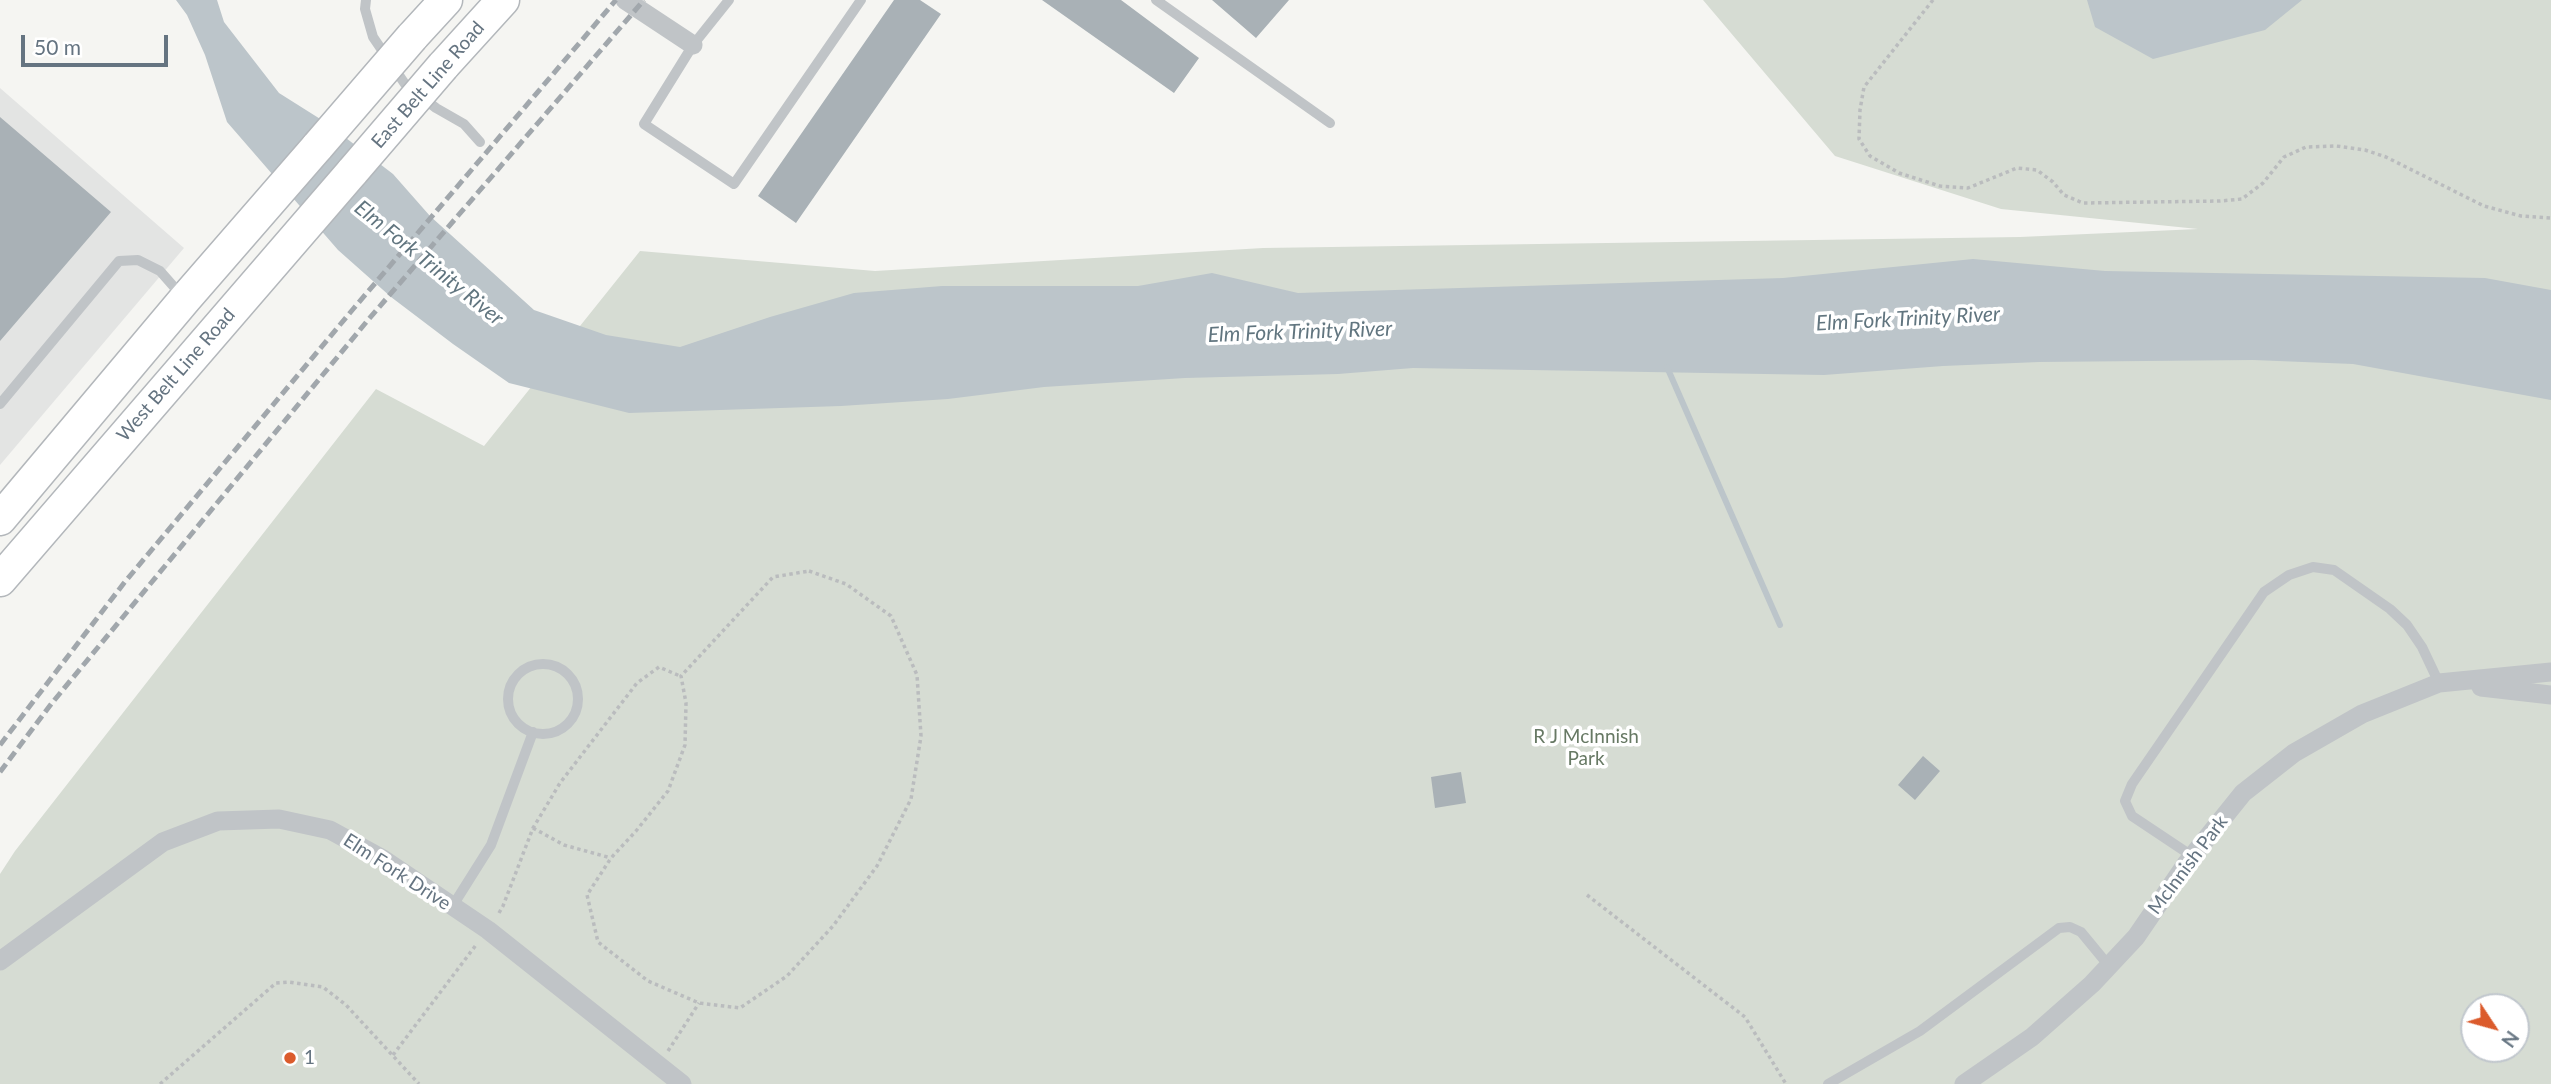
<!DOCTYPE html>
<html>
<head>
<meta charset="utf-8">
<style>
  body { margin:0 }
  #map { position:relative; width:2551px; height:1084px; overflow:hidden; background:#f5f5f2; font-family:Lato,sans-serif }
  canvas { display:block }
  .north { position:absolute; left:2460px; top:993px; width:70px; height:70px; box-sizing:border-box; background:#fff; border:2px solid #c1c7cd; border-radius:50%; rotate:126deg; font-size:19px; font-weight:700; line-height:28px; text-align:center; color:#657481 }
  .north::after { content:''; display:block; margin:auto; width:24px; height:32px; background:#db5b2c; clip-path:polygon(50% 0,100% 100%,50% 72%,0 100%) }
  .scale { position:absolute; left:21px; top:35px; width:147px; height:32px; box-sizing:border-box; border:4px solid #657481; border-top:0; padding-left:9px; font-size:21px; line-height:24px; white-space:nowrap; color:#657481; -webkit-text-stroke:5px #fff; paint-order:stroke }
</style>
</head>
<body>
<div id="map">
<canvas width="2551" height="1084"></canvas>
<div class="north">N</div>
<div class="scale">50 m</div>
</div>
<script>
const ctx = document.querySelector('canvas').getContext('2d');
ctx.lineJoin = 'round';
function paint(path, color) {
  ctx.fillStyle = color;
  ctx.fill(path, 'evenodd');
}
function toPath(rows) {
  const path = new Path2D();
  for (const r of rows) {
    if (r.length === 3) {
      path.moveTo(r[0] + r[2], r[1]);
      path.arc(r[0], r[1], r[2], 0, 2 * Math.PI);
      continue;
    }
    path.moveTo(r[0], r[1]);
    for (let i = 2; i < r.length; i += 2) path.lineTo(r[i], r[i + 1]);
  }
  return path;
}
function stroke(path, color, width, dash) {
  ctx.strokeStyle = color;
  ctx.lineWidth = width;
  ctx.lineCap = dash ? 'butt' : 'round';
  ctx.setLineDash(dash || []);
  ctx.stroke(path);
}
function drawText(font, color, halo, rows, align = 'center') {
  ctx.font = font + ' Lato,sans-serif';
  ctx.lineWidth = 7;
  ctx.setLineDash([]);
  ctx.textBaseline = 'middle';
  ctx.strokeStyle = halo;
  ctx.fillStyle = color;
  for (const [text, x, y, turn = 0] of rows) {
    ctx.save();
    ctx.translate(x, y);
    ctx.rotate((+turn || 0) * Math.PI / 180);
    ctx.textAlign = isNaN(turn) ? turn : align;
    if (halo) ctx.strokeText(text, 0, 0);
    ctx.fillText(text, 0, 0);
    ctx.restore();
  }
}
paint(toPath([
  [0,88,184,248,0,465]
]), '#e3e4e3');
paint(toPath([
  [1703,0,2551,0,2551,1084,0,1084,0,874,15,851,376,389,484,446,640,251,875,271,1263,248,2020,237,2198,229,2001,209,1835,156],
  [2474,1007,2516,1007,2516,1049,2474,1049]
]), '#d6dcd3');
paint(toPath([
  [176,0,217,0,224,22,279,93,325,122,393,174,430,216,534,310,606,335,680,347,770,317,854,293,942,286,1138,286,1212,273,1298,293,1783,278,1973,259,2105,271,2485,278,2551,290,2551,400,2353,364,2253,360,2039,362,1943,366,1824,375,1413,368,1338,374,1185,378,1044,387,948,399,841,406,629,413,509,383,453,344,391,297,338,250,227,122,205,55,187,15],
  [2087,0,2302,0,2265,30,2153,59,2095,27]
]), '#bcc5ca');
stroke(toPath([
  [1667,367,1780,625]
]), '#bcc5ca', 6);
paint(toPath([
  [894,0,920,0,941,14,796,223,758,196],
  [1042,0,1121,0,1199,58,1174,93],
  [1212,0,1289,0,1256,38],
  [0,117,111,212,0,341],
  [1923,756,1940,771,1915,800,1898,785],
  [1461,772,1466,803,1435,808,1431,777]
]), '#a9b1b6');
const primary = toPath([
  [412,37,446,0],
  [443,66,503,0],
  [0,519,185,299,318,146],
  [0,580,353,171]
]);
stroke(primary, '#b3b7bb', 35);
stroke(toPath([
  [1933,0,1864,87,1860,110,1859,139,1870,156,1899,173,1940,186,1968,188,2017,168,2037,170,2053,182,2064,195,2083,203,2220,201,2242,199,2263,183,2284,157,2306,147,2336,146,2365,150,2386,157,2484,206,2521,216,2551,218],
  [809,571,846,584,891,616,917,675,921,736,911,799,877,866,833,926,787,976,740,1008,699,1003,648,981,598,942,587,895,611,858,636,831,668,791,685,745,686,703,681,676,773,577,809,571],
  [533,828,564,845,611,858],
  [1587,895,1745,1017,1786,1084],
  [499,913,503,906,533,828,560,783,637,683,659,667,680,676],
  [668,1051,699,1003],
  [393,1055,476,945],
  [160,1084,276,983,289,982,323,987,346,1005,419,1084]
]), '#babcbe', 3.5, [3.5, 3.5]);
stroke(toPath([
  [366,0,365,9,373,37,405,84,436,108,464,124,480,142],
  [729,0,693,45,644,124,734,184,861,0],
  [1156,0,1330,123],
  [0,404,119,261,138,260,160,271,182,296],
  [543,699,35],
  [2192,856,2132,816,2125,801,2132,784,2264,592,2289,575,2313,567,2334,570,2390,609,2407,625,2422,647,2439,683],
  [452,907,491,845,533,732],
  [1828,1084,1920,1031,2059,928,2070,927,2081,932,2109,966]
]), '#c0c4c7', 10);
stroke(toPath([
  [625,0,693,45],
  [2481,687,2551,695],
  [0,961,163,842,218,821,279,819,330,830,383,859,488,930,682,1084],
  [1964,1084,2032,1037,2092,984,2136,937,2186,864,2243,793,2294,753,2362,714,2439,683,2551,672]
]), '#c0c4c7', 19);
stroke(primary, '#fff', 32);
stroke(toPath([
  [0,745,124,583,354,308,616,0],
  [0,772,52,703,368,320,644,0]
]), '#a1a7ac', 5, [10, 5]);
const primaryBridge = toPath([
  [318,146,412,37],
  [353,171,443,66]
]);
stroke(primaryBridge, '#b3b7bb', 35, []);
stroke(primaryBridge, '#fff', 32);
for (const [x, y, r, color] of [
  [290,1058,7,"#db5b2c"]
]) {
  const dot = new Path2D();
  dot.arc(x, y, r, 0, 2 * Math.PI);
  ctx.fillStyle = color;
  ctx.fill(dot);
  stroke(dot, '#fff', 2.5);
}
drawText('19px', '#657481', '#fff', [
  ["East Belt Line Road",428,85,-49],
  ["West Belt Line Road",176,375,-49],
  ["McInnish Park",2188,865,-53],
  ["Elm Fork Drive",397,872,33]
]);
drawText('19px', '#677964', '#fff', [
  ["R J McInnish",1586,737],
  ["Park",1586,759]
]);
drawText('19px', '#657481', '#fff', [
  ["1",304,1058]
], 'left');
drawText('italic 21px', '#61757f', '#fff', [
  ["Elm Fork Trinity River",429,263,39],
  ["Elm Fork Trinity River",1908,319,-3],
  ["Elm Fork Trinity River",1300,332,-2]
]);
</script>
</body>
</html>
